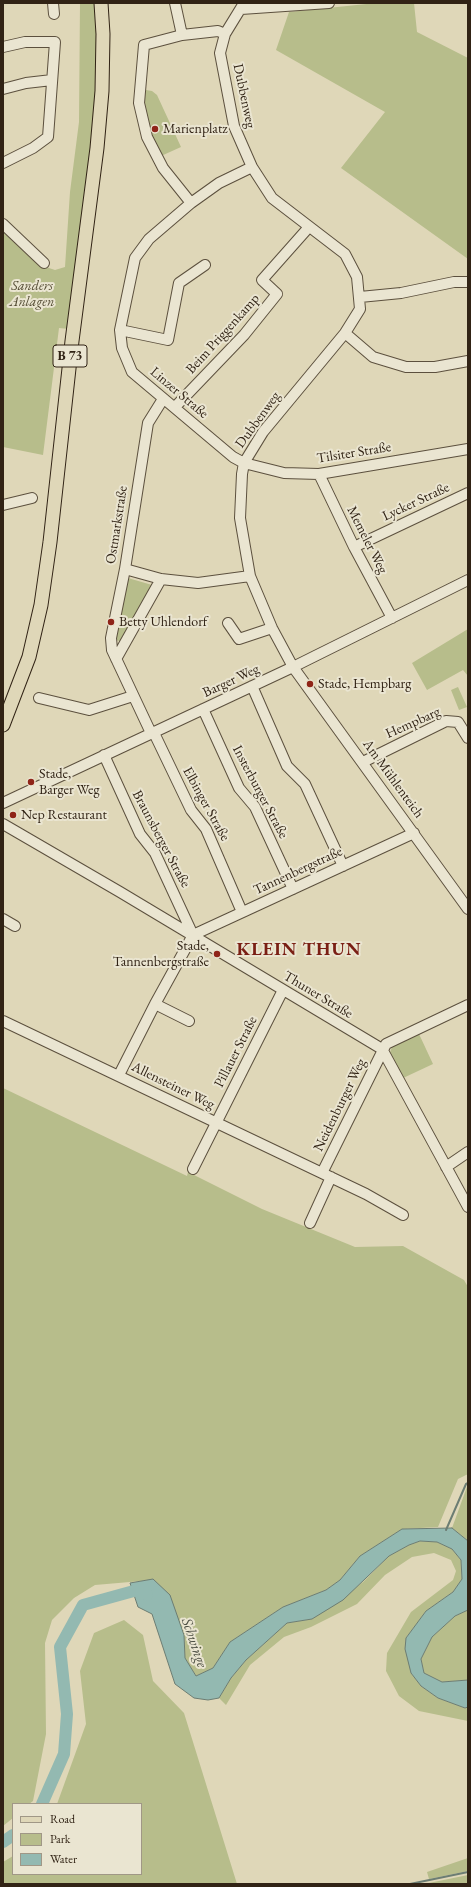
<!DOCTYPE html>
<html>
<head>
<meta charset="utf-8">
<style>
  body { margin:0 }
  #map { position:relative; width:471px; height:1887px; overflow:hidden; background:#dfd7b8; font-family:"EB Garamond",serif }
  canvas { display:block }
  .frame { position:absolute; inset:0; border:4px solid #312315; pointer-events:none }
  .legend { position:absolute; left:12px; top:1803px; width:130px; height:72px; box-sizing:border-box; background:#eae5d1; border:1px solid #a09786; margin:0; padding:5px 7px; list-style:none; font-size:12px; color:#312315 }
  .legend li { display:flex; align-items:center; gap:8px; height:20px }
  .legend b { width:20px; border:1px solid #a09786 }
</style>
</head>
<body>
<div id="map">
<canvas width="471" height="1887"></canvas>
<div class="frame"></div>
<ul class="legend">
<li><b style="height:5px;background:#dfd7b8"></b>Road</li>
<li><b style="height:11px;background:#b7bd8b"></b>Park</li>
<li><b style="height:11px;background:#93b9b1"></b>Water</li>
</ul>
</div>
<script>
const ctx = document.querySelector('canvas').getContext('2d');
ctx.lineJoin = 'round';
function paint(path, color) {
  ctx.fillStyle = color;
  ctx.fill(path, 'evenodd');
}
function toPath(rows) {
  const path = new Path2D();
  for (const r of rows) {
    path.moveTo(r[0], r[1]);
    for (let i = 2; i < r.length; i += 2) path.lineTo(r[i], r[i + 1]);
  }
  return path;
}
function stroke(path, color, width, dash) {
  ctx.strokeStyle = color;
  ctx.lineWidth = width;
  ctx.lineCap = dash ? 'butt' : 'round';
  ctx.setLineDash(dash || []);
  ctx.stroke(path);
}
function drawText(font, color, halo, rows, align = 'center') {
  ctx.font = font + ' "EB Garamond",serif';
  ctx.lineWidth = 4;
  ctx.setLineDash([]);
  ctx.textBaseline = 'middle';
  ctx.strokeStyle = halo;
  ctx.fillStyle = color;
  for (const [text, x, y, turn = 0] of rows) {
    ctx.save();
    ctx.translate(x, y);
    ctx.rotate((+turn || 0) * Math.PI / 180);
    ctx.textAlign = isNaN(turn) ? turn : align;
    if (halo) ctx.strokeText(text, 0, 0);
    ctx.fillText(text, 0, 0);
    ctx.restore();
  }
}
paint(toPath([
  [80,3,97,3,98,93,69,329,59,328,43,455,3,447,3,232,37,264,55,270,65,267,70,192,79,122],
  [376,3,414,3,417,32,468,58,468,259,341,168,385,112,276,50,289,12],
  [146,90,152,91,157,95,181,147,161,156,153,141,143,105,143,93],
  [128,578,152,585,124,638,120,641,115,640],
  [468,629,468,676,463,670,427,690,412,663],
  [458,687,467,707,459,710,451,690],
  [419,1034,433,1064,401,1079,389,1055,392,1047],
  [3,1088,187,1176,188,1172,262,1209,355,1247,403,1246,464,1280,468,1287,468,1474,458,1479,438,1527,402,1529,360,1556,340,1580,326,1590,283,1607,230,1642,213,1668,196,1676,185,1658,184,1635,153,1580,95,1585,74,1598,52,1620,45,1643,46,1734,33,1801,29,1804,13,1804,13,1818,3,1826],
  [468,1484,468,1541,452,1528],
  [420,1541,437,1542,452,1549,461,1560,462,1579,453,1592,426,1611,406,1638,411,1673,421,1686,438,1698,465,1708,468,1707,468,1721,419,1711,399,1696,386,1671,387,1653,411,1612,453,1580,456,1571,451,1560,434,1553,412,1557,385,1575,357,1604,311,1627,284,1637,250,1665,226,1705,219,1698,231,1678,246,1660,287,1623,312,1619,363,1582,389,1556,409,1545],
  [468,1610,468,1680,442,1682,424,1673,421,1659,432,1637,455,1616],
  [124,1620,143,1635,153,1681,184,1713,237,1884,3,1884,3,1862,13,1856,13,1874,141,1874,141,1804,57,1804,86,1724,80,1671,94,1633],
  [468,1858,468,1871,429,1879,427,1872],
  [468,1875,468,1884,424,1884]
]), '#b7bd8b');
const water = toPath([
  [452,1528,468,1541,468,1610,455,1616,432,1637,421,1659,424,1673,442,1682,468,1680,468,1707,465,1708,438,1698,421,1686,411,1673,405,1649,406,1638,426,1611,453,1592,462,1579,461,1560,452,1549,437,1542,420,1541,409,1545,389,1556,343,1600,312,1619,287,1623,246,1660,231,1678,219,1698,208,1700,194,1698,175,1684,152,1614,138,1607,130,1583,153,1579,170,1595,184,1635,185,1658,196,1676,213,1668,230,1642,283,1607,326,1590,340,1580,360,1556,402,1529,452,1528]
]);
paint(water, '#93b9b1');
stroke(water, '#6c7d73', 1);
stroke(toPath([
  [446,1530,466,1484,468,1483],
  [410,1884,468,1872]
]), '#6c7d73', 2);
stroke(toPath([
  [42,1804,64,1754,67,1714,60,1647,83,1605,141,1589,147,1595],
  [3,1842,13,1835]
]), '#93b9b1', 12);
const minor = toPath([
  [53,3,54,14],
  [175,3,182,35],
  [244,3,225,34,220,53,234,126,252,167,272,198,345,254,357,277,360,309,345,333,263,432,244,463,242,474,240,518,250,576,272,628,293,667,468,909],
  [241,9,329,3],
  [3,47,25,42,55,42,48,137,33,148,3,163],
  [3,89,26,83,52,80],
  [252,167,219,183,191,203,149,239,135,258,120,330,122,348,132,372,233,457,244,463,284,473,319,474,468,449],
  [191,203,163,168,147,137,139,103,144,45,182,35,218,31,225,34],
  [3,224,44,263],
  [360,297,401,293,454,282,468,282],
  [120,330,168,340,179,283,205,265],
  [345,333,373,357,406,367,435,367,468,361],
  [163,399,148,423,125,569,111,638,112,650,151,733,155,735,191,810,206,829,242,912],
  [175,407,244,335,277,294,262,280,309,227],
  [319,474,354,547,392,618],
  [3,505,32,498],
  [354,547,468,493],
  [125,569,161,579,198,583,250,576],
  [228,623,239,639,272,628],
  [116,659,161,579],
  [252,686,287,766,305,784,343,866],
  [39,698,89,710,133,696],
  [203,709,239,788,255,807,293,889],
  [104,755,140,834,155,853,193,935],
  [363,762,446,721,458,722,468,738],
  [3,803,293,667,468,580],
  [3,824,120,892,382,1049,468,1207],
  [3,919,15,926],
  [193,935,414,833],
  [155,1004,189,1021],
  [3,1021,366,1194,403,1215],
  [119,1075,155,1004,193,935],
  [446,1167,468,1152],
  [193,1169,283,990],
  [322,1173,386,1044,468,1005],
  [310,1223,331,1177]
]);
const major = toPath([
  [3,725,29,657,41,605,50,542,72,341,97,148,102,91,103,34,101,3]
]);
stroke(minor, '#5c503e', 12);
stroke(major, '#312315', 15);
stroke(minor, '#eae5d1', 10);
stroke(major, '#dfd7b8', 13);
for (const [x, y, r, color] of [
  [155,129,4,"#8f2418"],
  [111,622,4,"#8f2418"],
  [310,684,4,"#8f2418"],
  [31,782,4,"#8f2418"],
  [13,815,4,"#8f2418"],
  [217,954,4,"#8f2418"]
]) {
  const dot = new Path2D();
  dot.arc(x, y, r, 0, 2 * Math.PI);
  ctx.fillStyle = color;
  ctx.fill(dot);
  stroke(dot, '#eae5d1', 1.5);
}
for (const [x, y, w] of [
  [70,356,34]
]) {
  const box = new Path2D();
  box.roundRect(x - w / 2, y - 11, w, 22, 3);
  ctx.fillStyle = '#eae5d1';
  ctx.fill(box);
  stroke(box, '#312315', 1);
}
drawText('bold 13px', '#312315', null, [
  ["B 73",70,356]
]);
drawText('14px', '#312315', '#eae5d1', [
  ["Dubbenweg",244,96,78],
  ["Beim Priggenkamp",223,334,-48],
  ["Linzer Straße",179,393,40],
  ["Dubbenweg",258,420,-54],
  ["Tilsiter Straße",354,453,-9],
  ["Lycker Straße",416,502,-25],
  ["Ostmarkstraße",117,525,-81],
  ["Memeler Weg",367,540,63],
  ["Barger Weg",231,681,-25],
  ["Hempbarg",413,723,-24],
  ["Am Mühlenteich",393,779,54],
  ["Insterburger Straße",260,792,62],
  ["Elbinger Straße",206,804,61],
  ["Braunsberger Straße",161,839,62],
  ["Tannenbergstraße",298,871,-25],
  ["Thuner Straße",318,995,31],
  ["Pillauer Straße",236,1052,-63],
  ["Allensteiner Weg",173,1086,26],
  ["Neidenburger Weg",340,1105,-64]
]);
drawText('14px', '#312315', '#eae5d1', [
  ["Marienplatz",163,129],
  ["Betty Uhlendorf",119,622],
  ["Stade, Hempbarg",318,684],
  ["Stade,",39,774],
  ["Barger Weg",39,790],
  ["Nep Restaurant",21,815],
  ["Stade,",209,946,"right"],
  ["Tannenbergstraße",209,962,"right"]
], 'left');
drawText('italic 14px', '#524a32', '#eae5d1', [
  ["Sanders",32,286],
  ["Anlagen",32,302]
]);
drawText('italic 15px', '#4e5044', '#eae5d1', [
  ["Schwinge",194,1643,71]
]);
ctx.letterSpacing = '1px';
drawText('bold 18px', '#7a1f14', '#eae5d1', [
  ["KLEIN THUN",299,950]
]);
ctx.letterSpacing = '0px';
</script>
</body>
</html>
